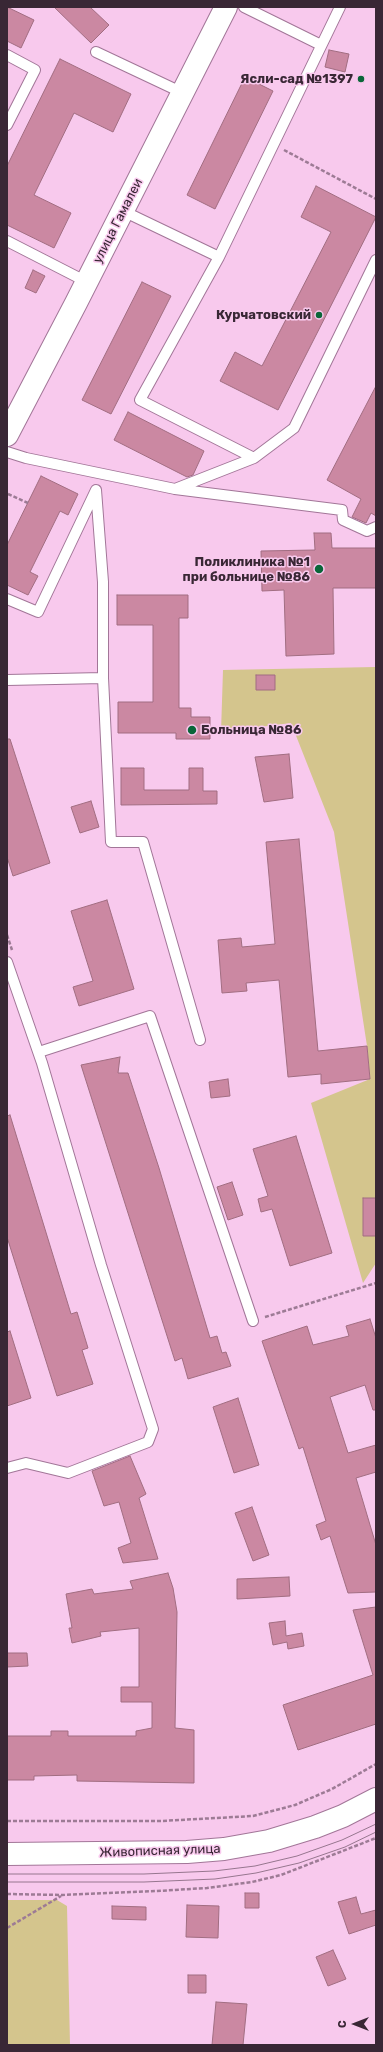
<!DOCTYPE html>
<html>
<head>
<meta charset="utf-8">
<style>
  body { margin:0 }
  #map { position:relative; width:383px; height:2052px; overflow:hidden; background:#f8c9ed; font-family:Rubik,sans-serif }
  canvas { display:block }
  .frame { position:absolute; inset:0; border:8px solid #392735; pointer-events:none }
  .north { position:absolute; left:335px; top:2004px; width:40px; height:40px; -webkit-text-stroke:3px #f8c9ed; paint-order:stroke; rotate:270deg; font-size:11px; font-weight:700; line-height:16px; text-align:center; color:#392735 }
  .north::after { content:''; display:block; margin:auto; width:14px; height:18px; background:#392735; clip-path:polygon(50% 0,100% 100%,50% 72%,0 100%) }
</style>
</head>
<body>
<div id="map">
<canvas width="383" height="2052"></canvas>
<div class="frame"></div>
<div class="north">С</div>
</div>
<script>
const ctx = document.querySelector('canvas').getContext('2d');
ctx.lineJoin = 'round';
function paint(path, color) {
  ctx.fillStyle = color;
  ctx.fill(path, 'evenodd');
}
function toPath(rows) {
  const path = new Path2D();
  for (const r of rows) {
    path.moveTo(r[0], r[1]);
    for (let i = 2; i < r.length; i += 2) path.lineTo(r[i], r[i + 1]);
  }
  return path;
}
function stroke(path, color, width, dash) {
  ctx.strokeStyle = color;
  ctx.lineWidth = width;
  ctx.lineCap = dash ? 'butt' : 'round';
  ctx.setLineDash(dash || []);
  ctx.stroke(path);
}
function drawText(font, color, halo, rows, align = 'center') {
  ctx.font = font + ' Rubik,sans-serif';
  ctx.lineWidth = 3;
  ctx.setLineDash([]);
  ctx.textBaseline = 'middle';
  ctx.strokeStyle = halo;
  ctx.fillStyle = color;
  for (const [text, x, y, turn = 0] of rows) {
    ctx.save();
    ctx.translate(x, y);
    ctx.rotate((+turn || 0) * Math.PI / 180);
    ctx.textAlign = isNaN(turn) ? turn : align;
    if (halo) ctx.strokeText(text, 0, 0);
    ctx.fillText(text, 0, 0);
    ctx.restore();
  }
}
paint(toPath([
  [376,663,376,1263,363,1283,311,1103,370,1079,367,1046,334,832,291,723,221,732,223,670,375,667],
  [7,1900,57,1900,67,1906,70,2045,7,2045]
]), '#d4c58d');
const building = toPath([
  [7,7,34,20,21,48,7,41,7,7],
  [54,7,90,7,109,25,91,43,54,7],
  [329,50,349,54,345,72,325,67,329,50],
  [60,59,131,94,113,132,74,113,34,195,71,213,54,248,7,225,7,166,60,59],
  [245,77,273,91,215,209,187,195,245,77],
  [316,186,376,217,278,410,220,381,235,352,262,366,331,232,301,217,316,186],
  [33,270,45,276,36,293,25,288,33,270],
  [142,282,171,296,111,414,82,400,142,282],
  [376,386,376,516,371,513,366,523,352,517,361,499,327,480,376,386],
  [128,412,204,451,193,475,187,477,114,440,128,412],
  [41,476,78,494,68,515,60,511,30,572,38,576,28,595,7,585,7,545,41,476],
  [314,533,331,533,332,548,376,548,376,588,333,588,334,654,286,656,284,590,262,591,261,551,315,550,314,533],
  [117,595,188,595,188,618,179,618,179,708,191,708,191,717,210,717,210,739,176,739,176,733,118,733,118,702,153,702,153,625,117,625,117,595],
  [256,675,275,675,275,690,256,690,256,675],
  [7,739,10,739,50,863,13,876,7,857,7,739],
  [289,754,293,798,264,802,255,757,289,754],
  [121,768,144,768,144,790,189,790,189,768,203,768,203,791,217,791,217,804,121,805,121,768],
  [91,801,99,827,80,833,71,807,91,801],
  [299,839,318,1051,367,1046,370,1079,321,1084,321,1074,288,1077,279,980,246,983,247,991,222,993,218,940,241,938,242,947,275,944,266,842,299,839],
  [107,900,134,989,79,1006,73,987,93,981,71,911,107,900],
  [120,1057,118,1073,128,1073,159,1168,210,1338,217,1336,222,1353,226,1352,231,1366,188,1379,182,1358,175,1361,81,1065,120,1057],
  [228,1079,230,1096,211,1098,209,1082,228,1079],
  [10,1115,71,1314,77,1312,88,1348,82,1350,93,1384,57,1396,7,1237,7,1116,10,1115],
  [296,1136,332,1253,290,1266,272,1209,261,1212,258,1199,268,1196,253,1149,296,1136],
  [232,1182,243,1215,228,1220,217,1187,232,1182],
  [363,1198,376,1198,376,1236,363,1236,363,1198],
  [370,1319,376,1338,376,1410,373,1410,365,1385,330,1397,348,1453,376,1445,376,1472,356,1478,376,1545,376,1592,348,1593,330,1536,321,1540,316,1525,326,1521,303,1447,299,1449,262,1341,307,1326,313,1345,349,1336,346,1326,370,1319],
  [10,1331,31,1398,7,1406,7,1332,10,1331],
  [238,1398,259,1465,234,1473,213,1407,238,1398],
  [130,1456,146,1494,139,1498,158,1559,123,1563,118,1548,131,1543,119,1502,104,1506,92,1471,130,1456],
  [252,1507,269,1555,253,1561,235,1513,252,1507],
  [168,1573,173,1588,177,1612,175,1728,194,1730,194,1783,77,1781,77,1775,34,1776,34,1780,7,1780,7,1736,51,1736,51,1731,68,1731,68,1736,136,1736,136,1731,152,1728,152,1702,121,1702,121,1687,139,1687,139,1628,100,1632,101,1636,72,1643,69,1628,72,1628,66,1594,92,1589,94,1594,133,1589,130,1581,168,1573],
  [289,1577,290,1596,237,1599,237,1579,289,1577],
  [376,1607,376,1724,298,1750,283,1705,373,1675,353,1610,376,1607],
  [285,1621,286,1636,302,1633,304,1646,288,1649,287,1642,273,1645,269,1623,285,1621],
  [7,1653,27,1653,28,1666,7,1667,7,1653],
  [245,1893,259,1893,259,1908,245,1908,245,1893],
  [356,1897,361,1914,376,1910,376,1925,349,1934,338,1902,356,1897],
  [187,1905,219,1906,218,1938,186,1937,187,1905],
  [112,1906,146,1907,146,1920,112,1919,112,1906],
  [333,1950,346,1979,328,1986,316,1957,333,1950],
  [188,1975,206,1975,206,1993,188,1993,188,1975],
  [216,2002,247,2004,243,2045,212,2045,216,2002]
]);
paint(building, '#cb88a2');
stroke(building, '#a16d81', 1);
const service = toPath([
  [244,7,321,45],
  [96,52,183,93],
  [7,55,35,70,7,125],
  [123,211,219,257],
  [7,241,87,282],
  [7,452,26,458,175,489,342,510,343,520,367,531,376,527],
  [254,458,294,428,376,260],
  [175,489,254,458,140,400,219,257,340,7],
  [7,599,38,612,96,490,103,582,103,678],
  [7,680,103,678,111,842,143,842,200,1040],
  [7,962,42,1063,101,1265,153,1429,148,1442,68,1473,26,1463,7,1468],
  [39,1052,150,1016,253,1321]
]);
const tertiary = toPath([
  [7,435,76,303,226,7],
  [7,1854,187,1852,224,1849,269,1841,315,1827,343,1816,376,1799]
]);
stroke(service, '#a27698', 12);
stroke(tertiary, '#a27698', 24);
stroke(toPath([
  [284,150,376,199],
  [8,494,28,503],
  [7,935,12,950],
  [265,1317,376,1283],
  [7,1821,161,1821,253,1816,295,1805,332,1789,376,1764],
  [7,1894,62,1895,157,1891,207,1888,252,1882,281,1875,376,1838],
  [7,1928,61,1896]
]), '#9d7b95', 2.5, [4, 2]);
stroke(service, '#fff', 10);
stroke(tertiary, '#fff', 22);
stroke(toPath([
  [7,1874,144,1874,214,1871,255,1866,297,1856,342,1840,376,1824],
  [7,1882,144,1882,215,1879,256,1873,299,1863,345,1847,376,1832]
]), '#96768e', 1);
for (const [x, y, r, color] of [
  [361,79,4,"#0a6639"],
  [319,315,4,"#0a6639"],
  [319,569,5,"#0a6639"],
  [192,730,5,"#0a6639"]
]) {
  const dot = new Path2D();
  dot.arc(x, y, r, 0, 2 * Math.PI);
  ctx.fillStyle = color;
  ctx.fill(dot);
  stroke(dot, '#f8c9ed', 1.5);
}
drawText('bold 13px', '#392735', '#f8c9ed', [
  ["Ясли-сад №1397",353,79],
  ["Курчатовский",311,315],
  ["Поликлиника №1",310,562],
  ["при больнице №86",310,577],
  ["Больница №86",201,730,"left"]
], 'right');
drawText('13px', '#392735', '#f8c9ed', [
  ["улица Гамалеи",118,221,-63],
  ["Живописная улица",160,1851,-2]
]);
</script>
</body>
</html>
